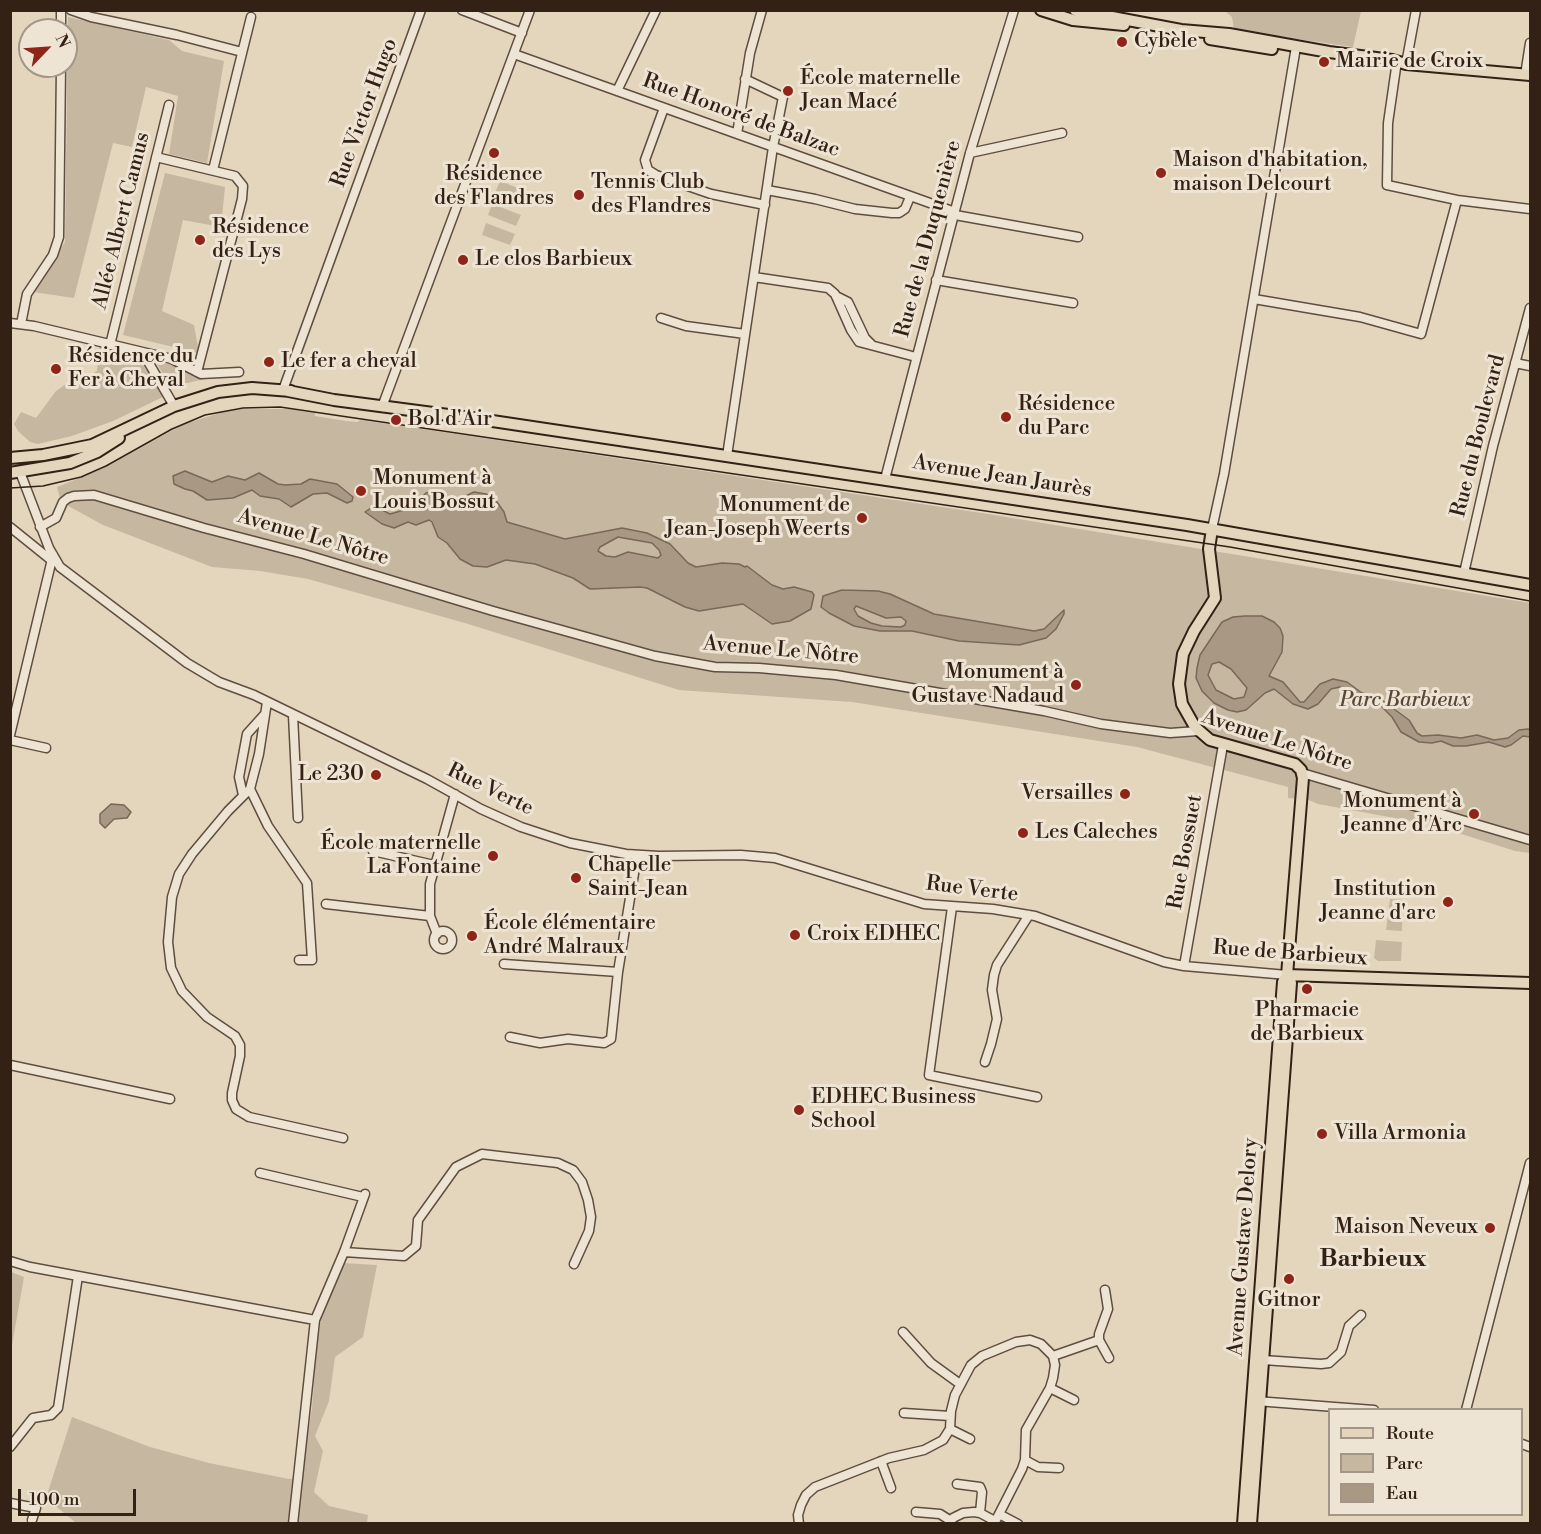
<!DOCTYPE html>
<html>
<head>
<meta charset="utf-8">
<style>
  body { margin:0 }
  #map { position:relative; width:1541px; height:1534px; overflow:hidden; background:#e4d6bd; font-family:"Libre Bodoni",serif }
  canvas { display:block }
  .frame { position:absolute; inset:0; border:12px solid #332116; pointer-events:none }
  .legend { position:absolute; left:1328px; top:1408px; width:195px; height:108px; box-sizing:border-box; background:#ede4d4; border:2px solid #a39688; margin:0; padding:8px 10px; list-style:none; font-size:18px; color:#332116 }
  .legend li { display:flex; align-items:center; gap:12px; height:30px }
  .legend b { width:30px; border:2px solid #a39688 }
  .north { position:absolute; left:18px; top:18px; width:60px; height:60px; box-sizing:border-box; background:#ede4d4; border:2px solid #a39688; border-radius:50%; rotate:65deg; font-size:16px; font-weight:700; line-height:24px; text-align:center; color:#332116 }
  .north::after { content:''; display:block; margin:auto; width:21px; height:27px; background:#8f2418; clip-path:polygon(50% 0,100% 100%,50% 72%,0 100%) }
  .scale { position:absolute; left:18px; top:1489px; width:118px; height:27px; box-sizing:border-box; border:3px solid #332116; border-top:0; padding-left:8px; font-size:18px; line-height:21px; white-space:nowrap; color:#332116; -webkit-text-stroke:4px #ede4d4; paint-order:stroke }
</style>
</head>
<body>
<div id="map">
<canvas width="1541" height="1534"></canvas>
<div class="frame"></div>
<ul class="legend">
<li><b style="height:8px;background:#e4d6bd"></b>Route</li>
<li><b style="height:16px;background:#c6b7a1"></b>Parc</li>
<li><b style="height:16px;background:#a89884"></b>Eau</li>
</ul>
<div class="north">N</div>
<div class="scale">100 m</div>
</div>
<script>
const ctx = document.querySelector('canvas').getContext('2d');
ctx.lineJoin = 'round';
function paint(path, color) {
  ctx.fillStyle = color;
  ctx.fill(path, 'evenodd');
}
function toPath(rows) {
  const path = new Path2D();
  for (const r of rows) {
    if (r.length === 3) {
      path.moveTo(r[0] + r[2], r[1]);
      path.arc(r[0], r[1], r[2], 0, 2 * Math.PI);
      continue;
    }
    path.moveTo(r[0], r[1]);
    for (let i = 2; i < r.length; i += 2) path.lineTo(r[i], r[i + 1]);
  }
  return path;
}
function stroke(path, color, width, dash) {
  ctx.strokeStyle = color;
  ctx.lineWidth = width;
  ctx.lineCap = dash ? 'butt' : 'round';
  ctx.setLineDash(dash || []);
  ctx.stroke(path);
}
function drawText(font, color, halo, rows, align = 'center') {
  ctx.font = font + ' "Libre Bodoni",serif';
  ctx.lineWidth = 6;
  ctx.setLineDash([]);
  ctx.textBaseline = 'middle';
  ctx.strokeStyle = halo;
  ctx.fillStyle = color;
  for (const [text, x, y, turn = 0] of rows) {
    ctx.save();
    ctx.translate(x, y);
    ctx.rotate((+turn || 0) * Math.PI / 180);
    ctx.textAlign = isNaN(turn) ? turn : align;
    if (halo) ctx.strokeText(text, 0, 0);
    ctx.fillText(text, 0, 0);
    ctx.restore();
  }
}
paint(toPath([
  [1222,11,1361,11,1353,47,1234,30,1232,17,1226,12],
  [68,17,169,40,182,51,224,61,207,163,169,154,178,96,146,87,132,147,113,143,74,298,33,292,65,242],
  [165,173,225,187,221,227,183,220,162,311,194,325,199,353,123,335],
  [500,181,528,192,524,204,495,193],
  [492,204,521,215,516,226,488,215],
  [486,223,515,234,510,245,482,235],
  [99,346,121,352,143,365,165,396,113,421,72,436,38,444,30,442,18,431,14,424,21,412,36,418,56,391,66,384,80,381,97,371],
  [156,362,177,365,195,376,205,379,170,387],
  [243,409,288,409,315,413,315,416,346,421,357,422,361,420,510,442,982,513,1530,603,1530,853,1515,851,1433,825,1318,804,1309,800,1288,798,1288,787,1137,747,852,702,679,690,465,623,308,579,260,571,212,567,103,525,61,502,57,487,102,469,184,424,223,412],
  [1390,899,1403,900,1402,931,1386,930],
  [1376,940,1402,942,1401,961,1378,961,1374,958],
  [343,1263,377,1265,363,1337,335,1357,329,1401,315,1436,323,1451,314,1492,329,1506,368,1515,367,1523,76,1523,46,1498,72,1417,150,1447,209,1463,289,1479,301,1477,312,1408,317,1343,323,1309],
  [11,1272,24,1277,11,1351,10,1272]
]), '#c6b7a1');
const water = toPath([
  [185,471,212,482,228,476,245,480,259,473,278,484,285,485,301,484,310,479,337,484,353,497,352,501,347,503,327,493,313,494,291,507,279,499,260,496,252,490,233,498,207,500,193,491,185,489,174,484,173,476,185,471],
  [431,492,453,502,474,492,486,494,495,499,504,512,507,522,565,539,622,528,647,533,670,544,688,563,696,567,722,563,739,564,745,567,747,566,772,585,783,589,794,587,812,592,814,595,811,609,790,621,772,624,743,604,699,611,685,607,647,588,640,587,590,589,573,578,535,564,506,560,487,567,473,566,460,559,447,543,438,537,432,522,429,520,416,525,408,522,394,528,382,524,365,512,374,506,390,514,411,508,426,493,431,492],
  [618,537,652,543,659,550,661,555,658,558,628,552,615,557,606,556,598,551,600,547,618,537],
  [842,590,878,591,890,594,934,614,1034,631,1044,629,1064,610,1064,614,1056,629,1046,638,1019,645,959,641,912,631,880,631,854,626,829,613,821,607,823,596,842,590],
  [856,606,886,618,901,617,906,621,905,625,901,627,882,626,871,623,858,616,854,609,856,606],
  [1245,616,1262,616,1274,622,1280,628,1283,636,1282,652,1269,676,1283,682,1300,702,1304,702,1320,684,1333,679,1347,682,1362,693,1379,698,1409,720,1417,733,1422,736,1438,735,1461,738,1477,735,1494,740,1508,738,1519,730,1528,729,1530,730,1530,737,1523,736,1511,745,1505,747,1489,742,1466,746,1453,746,1441,741,1432,743,1419,742,1401,732,1392,717,1378,703,1361,698,1351,690,1340,687,1331,689,1318,704,1308,709,1293,704,1274,689,1265,693,1246,710,1237,712,1228,710,1214,703,1202,691,1196,678,1197,668,1200,655,1222,622,1233,617,1245,616],
  [1219,662,1231,669,1247,688,1244,697,1234,699,1216,690,1208,675,1212,664,1219,662],
  [111,804,124,805,131,812,127,818,114,819,105,828,100,823,100,814,111,804]
]);
paint(water, '#a89884');
stroke(water, '#796858', 1.5);
const minor = toPath([
  [71,10,91,17,177,35,242,52],
  [462,10,522,33],
  [61,30,61,10],
  [514,54,955,212],
  [1397,61,1388,123,1387,185,1457,200,1530,209],
  [1406,64,1416,10],
  [1525,75,1530,43],
  [617,91,656,10],
  [664,108,645,160,648,170,656,175,711,194,765,205],
  [737,134,750,53,762,10],
  [970,153,1062,133],
  [156,157,235,176,243,186,242,199,197,372],
  [213,170,251,17],
  [767,190,815,199,855,209,892,213,899,213,905,209,910,197],
  [955,215,1078,237],
  [754,277,828,288,835,294,851,330,859,342,916,357],
  [936,280,1073,303],
  [836,296,848,302,865,338,872,345],
  [1254,299,1360,317,1421,334,1457,200],
  [661,318,686,326,745,334],
  [10,323,34,326,172,359,201,374,239,372],
  [21,324,27,294,53,255,59,237,61,66],
  [110,345,169,105],
  [143,353,174,406],
  [1515,363,1530,366],
  [283,390,421,10],
  [382,407,530,10],
  [727,456,773,147,783,97,745,79],
  [20,472,49,548,60,567,187,663,219,682,254,695,427,779,481,809,521,827,570,843,626,854,659,856,741,855,775,858,924,904,993,909,1035,916,1164,962,1184,966,1287,975],
  [885,479,970,153,1014,10],
  [10,527,51,560],
  [40,527,56,518,63,502,68,498,74,496,94,495,204,528,304,554,493,611,655,656,715,667,759,668,836,675,1044,711,1101,724,1170,733,1198,731],
  [1212,529,1224,474,1296,47],
  [1464,573,1493,446,1530,308],
  [267,702,259,754,250,789,228,811,192,854,179,874,172,897,168,942,171,968,182,991,207,1017,235,1036,240,1045,240,1056,232,1093,232,1100,236,1109,249,1117,343,1138],
  [293,715,298,818],
  [10,735,53,555],
  [10,740,46,748],
  [1302,773,1530,840],
  [250,789,268,826,307,883,312,960,299,960],
  [243,795,239,777,247,734,265,714],
  [373,851,434,865],
  [326,904,430,916],
  [952,907,929,1075,1037,1097],
  [443,940,9],
  [437,934,430,916,430,884,455,794],
  [504,964,618,972],
  [1184,966,1223,745],
  [510,1037,540,1043,568,1039,604,1043,611,1039,618,972,637,855],
  [985,1062,991,1044,997,1019,992,990,994,975,997,965,1029,915],
  [10,1065,170,1099],
  [260,1173,363,1197],
  [344,1252,404,1256,416,1246,418,1220,456,1167,482,1154,558,1163,573,1170,582,1182,588,1200,591,1217,589,1231,574,1264],
  [10,1261,30,1267,315,1320],
  [903,1332,931,1363,960,1384],
  [1099,1340,1109,1358],
  [1053,1356,1099,1340,1099,1334,1108,1309,1105,1290],
  [1263,1360,1321,1364,1329,1363,1341,1352,1349,1326,1361,1315],
  [1050,1388,1074,1400],
  [1256,1401,1374,1410],
  [1466,1410,1530,1163],
  [904,1413,950,1416],
  [950,1429,970,1439],
  [1522,1444,1530,1447],
  [10,1447,33,1418,51,1415,58,1408,78,1276],
  [1025,1460,1038,1467,1059,1468],
  [881,1461,891,1488],
  [957,1484,980,1487,982,1492,980,1513,995,1521],
  [10,1503,36,1508,32,1520],
  [916,1512,940,1514,951,1521],
  [999,1514,1018,1524],
  [293,1524,315,1320,344,1252,365,1194],
  [799,1524,798,1515,801,1505,806,1495,815,1487,889,1458,924,1450,943,1440,950,1429,951,1411,955,1395,971,1365,982,1356,1016,1342,1030,1340,1041,1344,1053,1356,1055,1365,1053,1378,1050,1388,1026,1430,1025,1460,1022,1469,994,1524],
  [949,1524,953,1518,963,1513,974,1512,980,1513]
]);
const major = toPath([
  [1041,10,1073,20,1124,25],
  [1075,10,1181,30,1229,34,1329,52,1392,60,1406,64,1530,75],
  [1210,39,1272,49],
  [283,390,334,400,479,419,1187,525,1530,585],
  [10,458,43,455,92,445,174,406,218,392,252,388,291,391],
  [10,473,70,463,97,452,119,438],
  [1212,529,1209,549,1215,598,1194,631,1183,654,1179,684,1182,704,1195,727,1210,740,1295,764,1301,770,1303,778,1287,975,1283,982,1282,995,1243,1524],
  [1287,975,1530,983],
  [1251,1524,1291,983,1287,975]
]);
stroke(minor, '#5f4e40', 11);
stroke(major, '#332116', 14);
stroke(minor, '#ede4d4', 8);
stroke(major, '#e4d6bd', 10);
stroke(toPath([
  [10,488,43,486,81,477,106,466,172,429,205,415,243,408,280,407,1230,547,1530,601]
]), '#332116', 1.5);
for (const [x, y, r, color] of [
  [1122,42,6,"#8f2418"],
  [1324,62,6,"#8f2418"],
  [788,91,6,"#8f2418"],
  [494,153,6,"#8f2418"],
  [1161,173,6,"#8f2418"],
  [579,195,6,"#8f2418"],
  [200,240,6,"#8f2418"],
  [463,260,6,"#8f2418"],
  [269,362,6,"#8f2418"],
  [56,369,6,"#8f2418"],
  [1006,417,6,"#8f2418"],
  [396,420,6,"#8f2418"],
  [361,491,6,"#8f2418"],
  [862,518,6,"#8f2418"],
  [1076,685,6,"#8f2418"],
  [376,775,6,"#8f2418"],
  [1125,794,6,"#8f2418"],
  [1474,814,6,"#8f2418"],
  [1023,833,6,"#8f2418"],
  [493,856,6,"#8f2418"],
  [576,878,6,"#8f2418"],
  [1448,902,6,"#8f2418"],
  [795,935,6,"#8f2418"],
  [472,936,6,"#8f2418"],
  [1307,989,6,"#8f2418"],
  [799,1110,6,"#8f2418"],
  [1322,1134,6,"#8f2418"],
  [1490,1228,6,"#8f2418"],
  [1289,1279,6,"#8f2418"]
]) {
  const dot = new Path2D();
  dot.arc(x, y, r, 0, 2 * Math.PI);
  ctx.fillStyle = color;
  ctx.fill(dot);
  stroke(dot, '#ede4d4', 2);
}
drawText('21px', '#332116', '#ede4d4', [
  ["Cybèle",1134,42],
  ["Mairie de Croix",1336,62],
  ["École maternelle",800,79],
  ["Jean Macé",800,103],
  ["Maison d'habitation,",1173,161],
  ["maison Delcourt",1173,185],
  ["Résidence",494,175,"center"],
  ["des Flandres",494,199,"center"],
  ["Tennis Club",591,183],
  ["des Flandres",591,207],
  ["Résidence",212,228],
  ["des Lys",212,252],
  ["Le clos Barbieux",475,260],
  ["Résidence du",68,357],
  ["Fer à Cheval",68,381],
  ["Le fer a cheval",281,362],
  ["Résidence",1018,405],
  ["du Parc",1018,429],
  ["Bol d'Air",408,420],
  ["Monument à",373,479],
  ["Louis Bossut",373,503],
  ["Monument de",850,506,"right"],
  ["Jean-Joseph Weerts",850,530,"right"],
  ["Monument à",1064,673,"right"],
  ["Gustave Nadaud",1064,697,"right"],
  ["Le 230",364,775,"right"],
  ["Versailles",1113,794,"right"],
  ["Monument à",1462,802,"right"],
  ["Jeanne d'Arc",1462,826,"right"],
  ["Les Caleches",1035,833],
  ["École maternelle",481,844,"right"],
  ["La Fontaine",481,868,"right"],
  ["Chapelle",588,866],
  ["Saint-Jean",588,890],
  ["Institution",1436,890,"right"],
  ["Jeanne d'arc",1436,914,"right"],
  ["École élémentaire",484,924],
  ["André Malraux",484,948],
  ["Croix EDHEC",807,935],
  ["Pharmacie",1307,1011,"center"],
  ["de Barbieux",1307,1035,"center"],
  ["EDHEC Business",811,1098],
  ["School",811,1122],
  ["Villa Armonia",1334,1134],
  ["Maison Neveux",1478,1228,"right"],
  ["Gitnor",1289,1301,"center"]
], 'left');
drawText('21px', '#332116', '#ede4d4', [
  ["Rue Victor Hugo",365,113,-70],
  ["Rue Honoré de Balzac",741,116,20],
  ["Allée Albert Camus",122,221,-76],
  ["Rue de la Duquenière",929,239,-75],
  ["Rue du Boulevard",1479,436,-76],
  ["Avenue Jean Jaurès",1002,477,9],
  ["Avenue Le Nôtre",313,538,16],
  ["Avenue Le Nôtre",781,651,5],
  ["Avenue Le Nôtre",1277,741,18],
  ["Rue Verte",490,790,26],
  ["Rue Bossuet",1186,852,-80],
  ["Rue Verte",972,890,7],
  ["Rue de Barbieux",1290,954,4],
  ["Avenue Gustave Delory",1244,1247,-86]
]);
drawText('italic 21px', '#584639', '#ede4d4', [
  ["Parc Barbieux",1405,701]
]);
drawText('bold 24px', '#332116', '#ede4d4', [
  ["Barbieux",1373,1260]
]);
</script>
</body>
</html>
